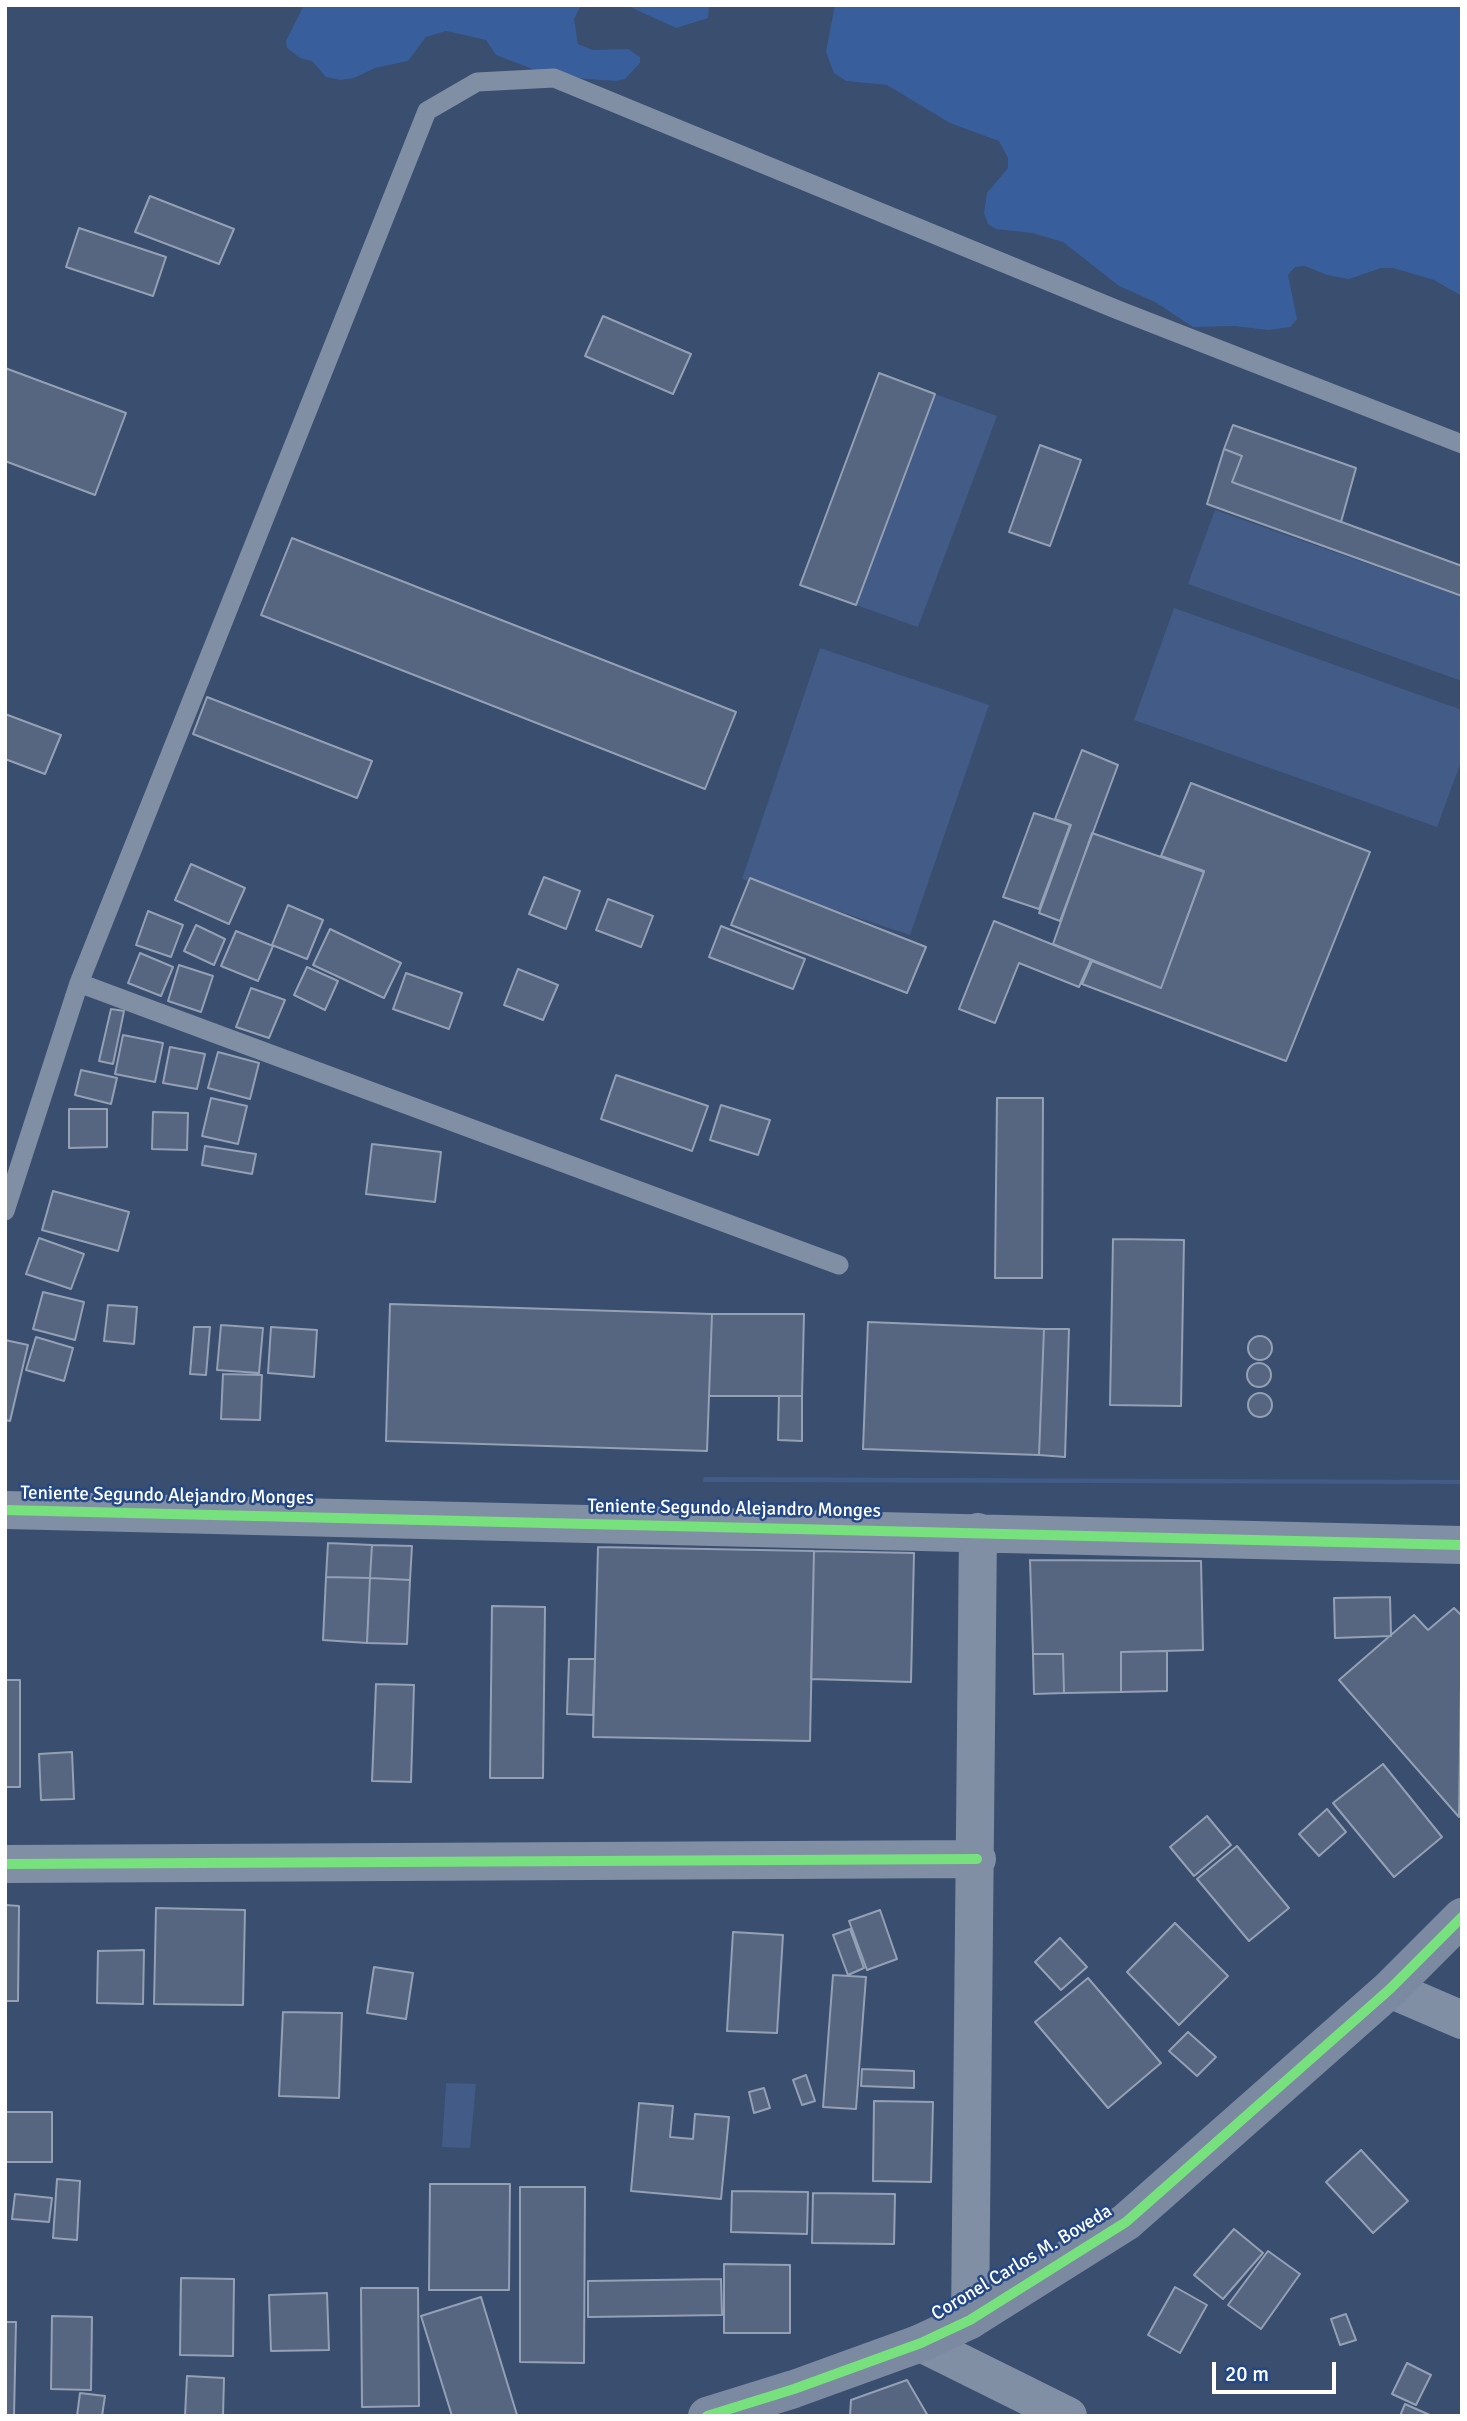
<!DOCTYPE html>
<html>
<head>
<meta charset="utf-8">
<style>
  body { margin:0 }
  #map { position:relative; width:1467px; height:2421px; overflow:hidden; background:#3a4e6f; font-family:Signika,sans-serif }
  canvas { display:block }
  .frame { position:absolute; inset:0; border:7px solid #fff; pointer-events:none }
  .scale { position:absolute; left:1212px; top:2362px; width:124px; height:32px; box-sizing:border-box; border:4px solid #fff; border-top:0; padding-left:9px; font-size:21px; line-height:24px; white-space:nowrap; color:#fff; -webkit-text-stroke:5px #244885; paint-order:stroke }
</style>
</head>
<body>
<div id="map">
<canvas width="1467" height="2421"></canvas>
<div class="frame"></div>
<div class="scale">20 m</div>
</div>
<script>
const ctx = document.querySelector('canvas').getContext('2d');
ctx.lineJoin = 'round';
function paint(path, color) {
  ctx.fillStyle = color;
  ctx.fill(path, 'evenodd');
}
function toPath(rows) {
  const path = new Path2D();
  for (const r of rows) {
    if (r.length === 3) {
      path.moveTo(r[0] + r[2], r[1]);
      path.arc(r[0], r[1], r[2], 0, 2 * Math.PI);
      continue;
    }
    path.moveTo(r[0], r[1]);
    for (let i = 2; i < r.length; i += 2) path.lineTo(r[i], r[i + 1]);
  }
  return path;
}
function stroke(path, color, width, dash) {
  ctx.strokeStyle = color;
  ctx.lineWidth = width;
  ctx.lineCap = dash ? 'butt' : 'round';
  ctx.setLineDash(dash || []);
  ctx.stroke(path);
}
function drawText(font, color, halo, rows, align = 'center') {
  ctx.font = font + ' Signika,sans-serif';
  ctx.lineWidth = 5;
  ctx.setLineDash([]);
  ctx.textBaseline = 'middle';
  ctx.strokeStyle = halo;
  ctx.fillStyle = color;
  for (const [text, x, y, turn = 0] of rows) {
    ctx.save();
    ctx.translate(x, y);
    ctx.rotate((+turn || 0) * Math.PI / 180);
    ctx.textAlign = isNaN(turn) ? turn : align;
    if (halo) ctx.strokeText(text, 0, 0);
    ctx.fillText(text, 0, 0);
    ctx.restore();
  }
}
paint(toPath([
  [304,5,581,5,574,19,578,44,593,50,628,49,640,57,640,63,625,79,615,81,562,77,543,73,496,55,486,40,446,31,426,37,408,61,375,68,354,78,340,80,326,77,312,61,300,58,287,48,286,41],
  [626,5,709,5,709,7,708,18,676,28],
  [835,5,1462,5,1462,296,1434,280,1393,268,1381,268,1349,279,1327,275,1305,266,1295,267,1288,275,1297,319,1290,327,1269,330,1234,326,1193,327,1155,302,1119,286,1063,242,1032,233,996,229,988,224,984,213,987,193,1008,168,1008,158,999,141,950,123,887,85,846,81,834,73,826,52]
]), '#385e9b');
paint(toPath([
  [935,394,997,416,918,627,856,605],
  [1215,510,1462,597,1462,681,1188,584],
  [1174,608,1462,710,1462,759,1437,827,1134,720],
  [820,648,989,705,910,935,742,879],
  [704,1477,1462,1480,1462,1484,703,1482],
  [446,2083,476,2084,470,2148,442,2147]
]), '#425c87');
const building = toPath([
  [150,196,234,229,219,264,135,232,150,196],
  [79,228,166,257,153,296,66,267,79,228],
  [603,316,691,354,673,394,585,356,603,316],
  [5,368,126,413,95,495,5,461,5,368],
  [879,373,935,394,856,605,800,585,879,373],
  [1233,425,1356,468,1341,522,1232,482,1242,456,1224,449,1233,425],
  [1040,445,1081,460,1050,546,1009,532,1040,445],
  [1224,449,1242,456,1232,482,1462,566,1462,596,1207,504,1224,449],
  [292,538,736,712,705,789,261,615,292,538],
  [207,697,372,761,357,798,193,734,207,697],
  [5,714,61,735,45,774,5,759,5,714],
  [1082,750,1118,765,1060,921,1039,913,1071,825,1055,819,1082,750],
  [1191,783,1370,852,1286,1061,1082,984,1092,961,1161,988,1204,871,1161,856,1191,783],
  [1034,813,1070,825,1039,909,1003,897,1034,813],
  [1092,833,1204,872,1161,988,1053,944,1092,833],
  [191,864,245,888,229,924,175,900,191,864],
  [544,877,580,891,566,929,529,914,544,877],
  [750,878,926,947,907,993,731,925,750,878],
  [608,899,653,916,641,947,596,930,608,899],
  [288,905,323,920,307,959,272,945,288,905],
  [148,911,183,925,171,957,136,945,148,911],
  [994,921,1091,960,1079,987,1019,963,995,1023,959,1009,994,921],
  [196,925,225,939,214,965,184,951,196,925],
  [721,926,805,959,793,989,709,957,721,926],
  [330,929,401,963,384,998,313,965,330,929],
  [236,931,273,946,258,981,221,966,236,931],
  [140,953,173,967,161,996,128,983,140,953],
  [179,965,213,976,201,1012,168,1001,179,965],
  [307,967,338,981,325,1010,294,995,307,967],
  [518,969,558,985,543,1020,504,1005,518,969],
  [406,973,462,993,449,1029,393,1009,406,973],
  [251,988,285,1000,269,1038,236,1027,251,988],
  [111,1009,124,1011,113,1064,99,1061,111,1009],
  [123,1035,163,1043,155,1082,115,1074,123,1035],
  [170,1047,205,1054,197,1089,163,1083,170,1047],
  [218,1052,259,1063,250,1099,208,1088,218,1052],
  [81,1070,117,1078,111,1104,75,1095,81,1070],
  [616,1075,708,1106,692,1151,601,1119,616,1075],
  [211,1098,247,1106,238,1144,202,1136,211,1098],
  [997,1098,1043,1098,1042,1278,995,1278,997,1098],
  [721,1105,770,1120,758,1155,710,1140,721,1105],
  [69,1109,107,1109,107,1147,69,1148,69,1109],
  [153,1112,188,1113,187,1150,152,1149,153,1112],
  [372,1144,441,1152,435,1202,366,1194,372,1144],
  [205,1146,256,1154,252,1174,202,1165,205,1146],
  [53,1191,129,1212,118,1251,42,1230,53,1191],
  [39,1238,84,1254,71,1289,26,1274,39,1238],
  [1113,1239,1184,1240,1181,1406,1110,1405,1113,1239],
  [43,1292,84,1302,75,1340,33,1329,43,1292],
  [390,1304,712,1314,707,1451,386,1441,390,1304],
  [108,1305,137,1307,134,1344,104,1341,108,1305],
  [712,1314,804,1314,802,1396,709,1396,712,1314],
  [868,1322,1044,1329,1039,1455,863,1449,868,1322],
  [221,1325,263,1328,259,1373,217,1370,221,1325],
  [194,1327,210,1327,206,1375,190,1374,194,1327],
  [271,1327,317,1330,314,1377,268,1373,271,1327],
  [1044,1329,1069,1329,1065,1457,1039,1455,1044,1329],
  [1260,1348,12],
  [36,1337,73,1348,64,1381,26,1370,36,1337],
  [5,1340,28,1345,10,1421,5,1420,5,1340],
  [1259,1375,12],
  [223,1374,262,1375,260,1420,221,1419,223,1374],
  [1260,1405,12],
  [779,1396,802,1396,802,1441,778,1440,779,1396],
  [328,1543,372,1545,370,1578,326,1577,328,1543],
  [372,1545,412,1546,410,1580,370,1578,372,1545],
  [598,1547,814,1551,810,1741,593,1737,598,1547],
  [814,1551,914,1553,911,1682,811,1679,814,1551],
  [1030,1560,1201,1561,1203,1650,1121,1652,1121,1692,1064,1693,1063,1654,1033,1654,1030,1560],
  [326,1577,370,1578,367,1643,323,1640,326,1577],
  [370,1578,410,1580,407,1644,367,1643,370,1578],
  [1390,1597,1391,1636,1335,1638,1334,1598,1390,1597],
  [492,1606,545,1607,543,1778,490,1778,492,1606],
  [1454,1608,1462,1616,1459,1817,1339,1680,1414,1615,1428,1630,1454,1608],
  [1167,1651,1167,1691,1121,1692,1121,1652,1167,1651],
  [1033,1654,1063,1654,1064,1693,1034,1694,1033,1654],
  [569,1659,595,1659,593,1715,567,1714,569,1659],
  [5,1680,20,1680,20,1787,5,1787,5,1680],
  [376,1684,414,1685,411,1782,372,1781,376,1684],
  [72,1752,74,1799,41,1800,39,1754,72,1752],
  [1383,1764,1442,1837,1394,1877,1333,1803,1383,1764],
  [1327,1809,1346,1832,1319,1856,1299,1834,1327,1809],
  [1207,1816,1231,1845,1194,1876,1170,1847,1207,1816],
  [1237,1846,1289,1908,1249,1941,1197,1879,1237,1846],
  [5,1905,19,1906,18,2001,5,2001,5,1905],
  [156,1908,245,1910,243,2005,154,2004,156,1908],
  [880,1910,897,1959,867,1970,849,1921,880,1910],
  [1175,1923,1228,1976,1179,2025,1127,1972,1175,1923],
  [850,1929,864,1968,848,1975,833,1935,850,1929],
  [733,1932,783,1935,777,2033,727,2031,733,1932],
  [1060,1938,1087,1967,1061,1990,1035,1962,1060,1938],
  [144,1950,143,2004,97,2003,98,1951,144,1950],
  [374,1967,413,1973,406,2019,367,2013,374,1967],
  [833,1975,866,1977,856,2109,823,2107,833,1975],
  [1088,1978,1161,2063,1108,2108,1035,2022,1088,1978],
  [283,2012,342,2013,339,2098,279,2096,283,2012],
  [1188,2032,1216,2057,1197,2076,1169,2051,1188,2032],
  [862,2069,914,2071,914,2088,861,2086,862,2069],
  [806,2075,815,2101,802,2105,793,2080,806,2075],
  [764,2088,770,2108,754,2113,749,2092,764,2088],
  [874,2101,933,2102,931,2182,873,2181,874,2101],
  [639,2103,673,2106,670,2137,693,2139,695,2114,729,2117,721,2199,631,2191,639,2103],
  [5,2112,52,2112,52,2162,5,2162,5,2112],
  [1361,2150,1408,2201,1373,2233,1326,2182,1361,2150],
  [57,2179,80,2181,77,2240,53,2238,57,2179],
  [430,2184,510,2184,509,2290,429,2290,430,2184],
  [520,2187,585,2187,584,2363,520,2362,520,2187],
  [732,2191,808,2192,807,2234,731,2232,732,2191],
  [813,2193,895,2194,894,2244,812,2243,813,2193],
  [15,2194,52,2198,49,2222,12,2219,15,2194],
  [1234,2229,1263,2253,1223,2299,1194,2275,1234,2229],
  [1268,2251,1300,2274,1261,2329,1228,2305,1268,2251],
  [724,2264,790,2265,790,2333,724,2333,724,2264],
  [181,2278,234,2279,233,2356,180,2355,181,2278],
  [721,2279,722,2315,588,2317,588,2281,721,2279],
  [1175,2287,1207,2305,1180,2353,1148,2335,1175,2287],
  [361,2288,418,2288,419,2406,362,2407,361,2288],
  [327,2293,329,2350,271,2351,269,2295,327,2293],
  [481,2297,517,2415,514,2416,452,2416,421,2316,481,2297],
  [1346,2314,1356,2340,1340,2345,1331,2319,1346,2314],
  [52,2316,92,2317,91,2390,51,2389,52,2316],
  [5,2322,16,2322,14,2416,5,2416,5,2322],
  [1407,2363,1431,2375,1416,2405,1392,2394,1407,2363],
  [187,2376,224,2378,223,2416,185,2416,187,2376],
  [907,2380,928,2416,850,2416,851,2400,907,2380],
  [80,2393,105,2396,102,2416,77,2416,80,2393],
  [1405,2404,1432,2416,1400,2416,1405,2404]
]);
paint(building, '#566580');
stroke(building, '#94a0b3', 2);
stroke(toPath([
  [79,983,839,1265],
  [5,1211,79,983,427,111,477,82,554,78,1118,310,1462,444]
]), '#818fa5', 19);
stroke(toPath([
  [5,1510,1462,1545],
  [5,1864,977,1859],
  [1390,1989,1462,2020],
  [970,2320,978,1532],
  [921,2343,1068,2416]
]), '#818fa5', 38);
stroke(toPath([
  [707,2416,794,2389,921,2343,970,2320,1126,2222,1390,1989,1462,1917]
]), '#7b8aa1', 38);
stroke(toPath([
  [5,1510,1462,1545],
  [5,1864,977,1859],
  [707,2416,794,2389,921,2343,970,2320,1126,2222,1390,1989,1462,1917]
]), '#77e17e', 10);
drawText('19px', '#fff', '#244885', [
  ["Teniente Segundo Alejandro Monges",167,1496,1],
  ["Teniente Segundo Alejandro Monges",734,1509,1],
  ["Coronel Carlos M. Boveda",1022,2263,-31]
]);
</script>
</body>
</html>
